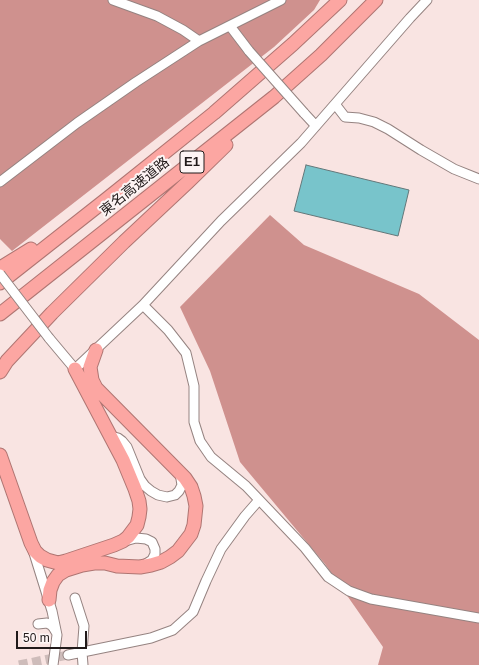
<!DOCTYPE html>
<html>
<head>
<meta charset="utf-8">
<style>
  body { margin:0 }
  #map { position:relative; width:479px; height:665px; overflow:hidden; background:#f9e4e2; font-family:Arial,sans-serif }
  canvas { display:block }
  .scale { position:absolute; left:16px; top:631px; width:71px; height:18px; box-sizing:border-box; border:2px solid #211a1a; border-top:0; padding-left:5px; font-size:12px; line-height:14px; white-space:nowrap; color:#211a1a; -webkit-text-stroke:3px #fdf4f4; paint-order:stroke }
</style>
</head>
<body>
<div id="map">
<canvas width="479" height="665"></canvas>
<div class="scale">50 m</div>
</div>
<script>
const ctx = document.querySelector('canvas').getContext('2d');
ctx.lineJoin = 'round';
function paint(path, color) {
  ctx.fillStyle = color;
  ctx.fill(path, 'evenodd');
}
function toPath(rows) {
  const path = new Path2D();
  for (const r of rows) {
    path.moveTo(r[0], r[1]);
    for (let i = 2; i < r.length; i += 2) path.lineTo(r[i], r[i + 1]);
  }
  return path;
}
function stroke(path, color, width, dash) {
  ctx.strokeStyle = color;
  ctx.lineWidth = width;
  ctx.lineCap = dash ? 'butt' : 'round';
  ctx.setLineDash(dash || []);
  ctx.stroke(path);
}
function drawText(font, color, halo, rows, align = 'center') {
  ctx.font = font + ' Arial,"Noto Sans JP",sans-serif';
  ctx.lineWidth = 4;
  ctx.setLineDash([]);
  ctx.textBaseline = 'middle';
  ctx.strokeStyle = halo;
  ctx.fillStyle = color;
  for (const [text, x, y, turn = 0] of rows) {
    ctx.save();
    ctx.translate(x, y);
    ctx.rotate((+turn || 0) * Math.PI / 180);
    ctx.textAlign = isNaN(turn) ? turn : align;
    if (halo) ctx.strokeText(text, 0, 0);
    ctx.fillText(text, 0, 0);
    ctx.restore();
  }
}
paint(toPath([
  [0,0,320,0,314,10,274,47,12,251,0,239],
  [270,215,304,245,419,294,479,340,479,665,378,665,383,647,325,564,240,462,210,371,180,307]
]), '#cf918e');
const building = toPath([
  [306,165,409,190,398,236,294,211,306,165]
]);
paint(building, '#78c4cb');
stroke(building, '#637779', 1);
stroke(toPath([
  [19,665,68,655]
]), '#cebcba', 9, [9, 4.5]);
const minor = toPath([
  [113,0,157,16,183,30,199,41],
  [230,26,249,51],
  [335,104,345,117,359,118,374,122,388,129,421,150,454,169,479,179],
  [304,113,316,126],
  [0,182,77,123,136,82,199,41,281,0],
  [143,305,168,330,186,353,194,386,194,422,200,441,211,457,246,486,305,548,328,577,349,591,371,599,479,618],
  [49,338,75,369,143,305,221,221,301,143,410,18,427,0],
  [111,436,118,438,122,441,127,447,140,479,145,486,151,491,158,495,167,497,175,495,179,491,182,485,180,473],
  [125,541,136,538,146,539,152,542,155,549,155,554,152,560,144,565],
  [33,550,52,611,57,635,53,665],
  [75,598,84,626,82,652,83,665],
  [38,624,47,623,51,625,53,627,56,632],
  [68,655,151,638,173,630,193,612,206,581,221,549,245,516,259,500]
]);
const highway = toPath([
  [0,268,31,249],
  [0,283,108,198,214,113,293,44,340,0],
  [0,314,274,97,321,55,376,0],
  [0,372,7,361,52,313,124,242,188,182,226,145],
  [0,455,31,543,35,551,40,556,47,560,58,563,66,561,114,545,123,541,128,537,137,525,139,517,140,509,139,501,135,489,123,460,75,369],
  [49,600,50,590,53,582,58,575,66,570,82,565,94,563,105,563,117,566,140,567,151,565,161,562,170,557,178,551,191,534,194,525,196,506,194,496,191,487,185,478,96,388,92,380,90,367,96,350]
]);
stroke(minor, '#958381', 11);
stroke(highway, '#af7572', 15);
stroke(minor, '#fff', 9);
stroke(highway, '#fca6a2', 13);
const minorBridge = toPath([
  [249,51,304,113],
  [0,274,49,338]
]);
stroke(minorBridge, '#958381', 11, []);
stroke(minorBridge, '#fff', 9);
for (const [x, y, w] of [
  [192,162,24]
]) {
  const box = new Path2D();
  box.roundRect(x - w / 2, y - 11, w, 22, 3);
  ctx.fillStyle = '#fdf4f4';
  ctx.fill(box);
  stroke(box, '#211a1a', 1);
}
drawText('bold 13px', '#211a1a', null, [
  ["E1",192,162]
]);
drawText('14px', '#211a1a', '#fdf4f4', [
  ["東名高速道路",135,187,-39]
]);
</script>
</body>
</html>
